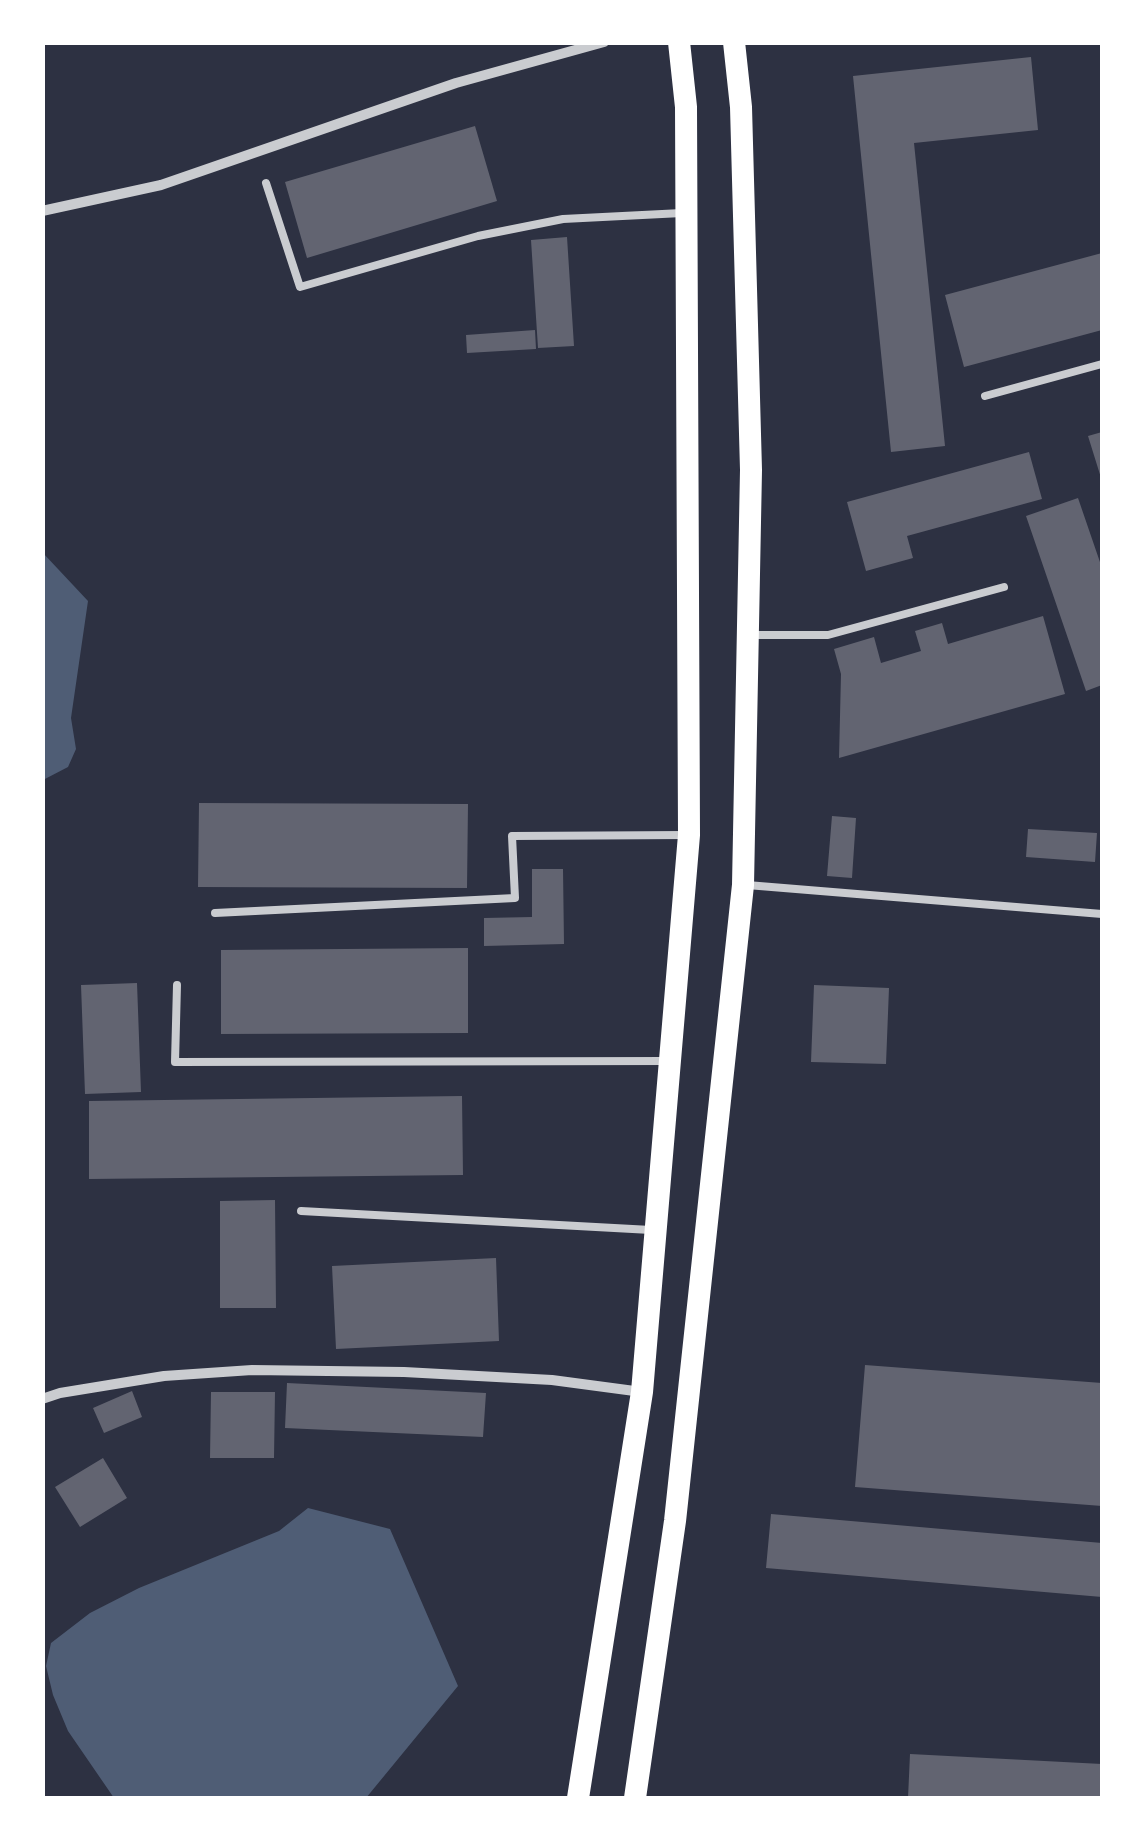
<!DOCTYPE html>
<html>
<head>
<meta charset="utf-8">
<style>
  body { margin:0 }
  #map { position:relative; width:1145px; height:1841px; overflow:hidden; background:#2d3142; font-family:"Noto Sans",sans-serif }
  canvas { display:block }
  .frame { position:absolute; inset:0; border:45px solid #fff; pointer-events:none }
</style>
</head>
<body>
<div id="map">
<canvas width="1145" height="1841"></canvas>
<div class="frame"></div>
</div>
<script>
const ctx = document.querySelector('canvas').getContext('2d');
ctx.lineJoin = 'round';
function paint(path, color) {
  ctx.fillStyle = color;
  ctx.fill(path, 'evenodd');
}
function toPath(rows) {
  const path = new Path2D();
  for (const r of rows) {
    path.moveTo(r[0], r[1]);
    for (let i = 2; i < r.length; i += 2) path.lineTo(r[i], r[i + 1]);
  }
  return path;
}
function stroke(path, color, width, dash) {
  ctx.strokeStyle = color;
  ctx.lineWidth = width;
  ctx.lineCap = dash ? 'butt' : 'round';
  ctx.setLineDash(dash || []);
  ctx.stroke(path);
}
paint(toPath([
  [43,553,88,601,71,718,76,749,68,767,43,780],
  [308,1508,390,1529,458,1686,366,1798,114,1798,68,1731,53,1695,46,1666,51,1643,90,1613,139,1588,279,1531]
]), '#4f5d75');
paint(toPath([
  [1031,57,1038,130,914,143,945,446,891,452,853,76],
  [475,126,497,201,307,258,285,182],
  [567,237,574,346,538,348,531,240],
  [1102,253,1102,330,964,367,945,295],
  [535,330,536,349,467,353,466,335],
  [1102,432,1102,481,1088,436],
  [1029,452,1042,499,907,536,913,558,866,571,847,502],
  [1078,498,1102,568,1102,685,1086,691,1026,516],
  [1043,616,1065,694,839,758,841,674,834,649,874,637,881,663,921,651,915,631,942,623,948,644],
  [199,803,468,804,467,888,198,887],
  [832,816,856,818,852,878,827,876],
  [1028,829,1097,833,1095,862,1026,857],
  [532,869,563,869,564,944,484,946,484,918,532,917],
  [468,948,468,1033,221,1034,221,950],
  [137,983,141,1092,85,1094,81,985],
  [814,985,889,988,886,1064,811,1062],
  [462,1096,463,1175,89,1179,89,1101],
  [275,1200,276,1308,220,1308,220,1201],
  [496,1258,499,1341,336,1349,332,1266],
  [865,1365,1102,1383,1102,1506,855,1487],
  [287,1383,486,1393,483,1437,285,1428],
  [132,1391,142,1417,104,1433,93,1408],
  [211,1392,275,1392,274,1458,210,1458],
  [103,1458,127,1498,80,1527,55,1487],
  [771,1514,1102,1543,1102,1597,766,1568],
  [910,1754,1102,1764,1102,1798,908,1798]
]), '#626471');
stroke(toPath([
  [266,183,300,287,478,236,563,219,682,213],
  [985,396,1102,364],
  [751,635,828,635,1004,587],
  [747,885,1102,914],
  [215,913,515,898,512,836,686,835],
  [177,985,175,1062,669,1061],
  [301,1211,651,1230]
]), '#caccd0', 8);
stroke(toPath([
  [42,211,161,185,456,83,604,42],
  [42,1399,60,1393,164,1376,252,1370,404,1372,552,1380,642,1392]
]), '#caccd0', 10);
stroke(toPath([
  [578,1798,642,1392,689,835,686,107,679,42],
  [635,1798,675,1521,743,885,751,470,741,107,734,42]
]), '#fff', 22);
</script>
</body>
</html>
